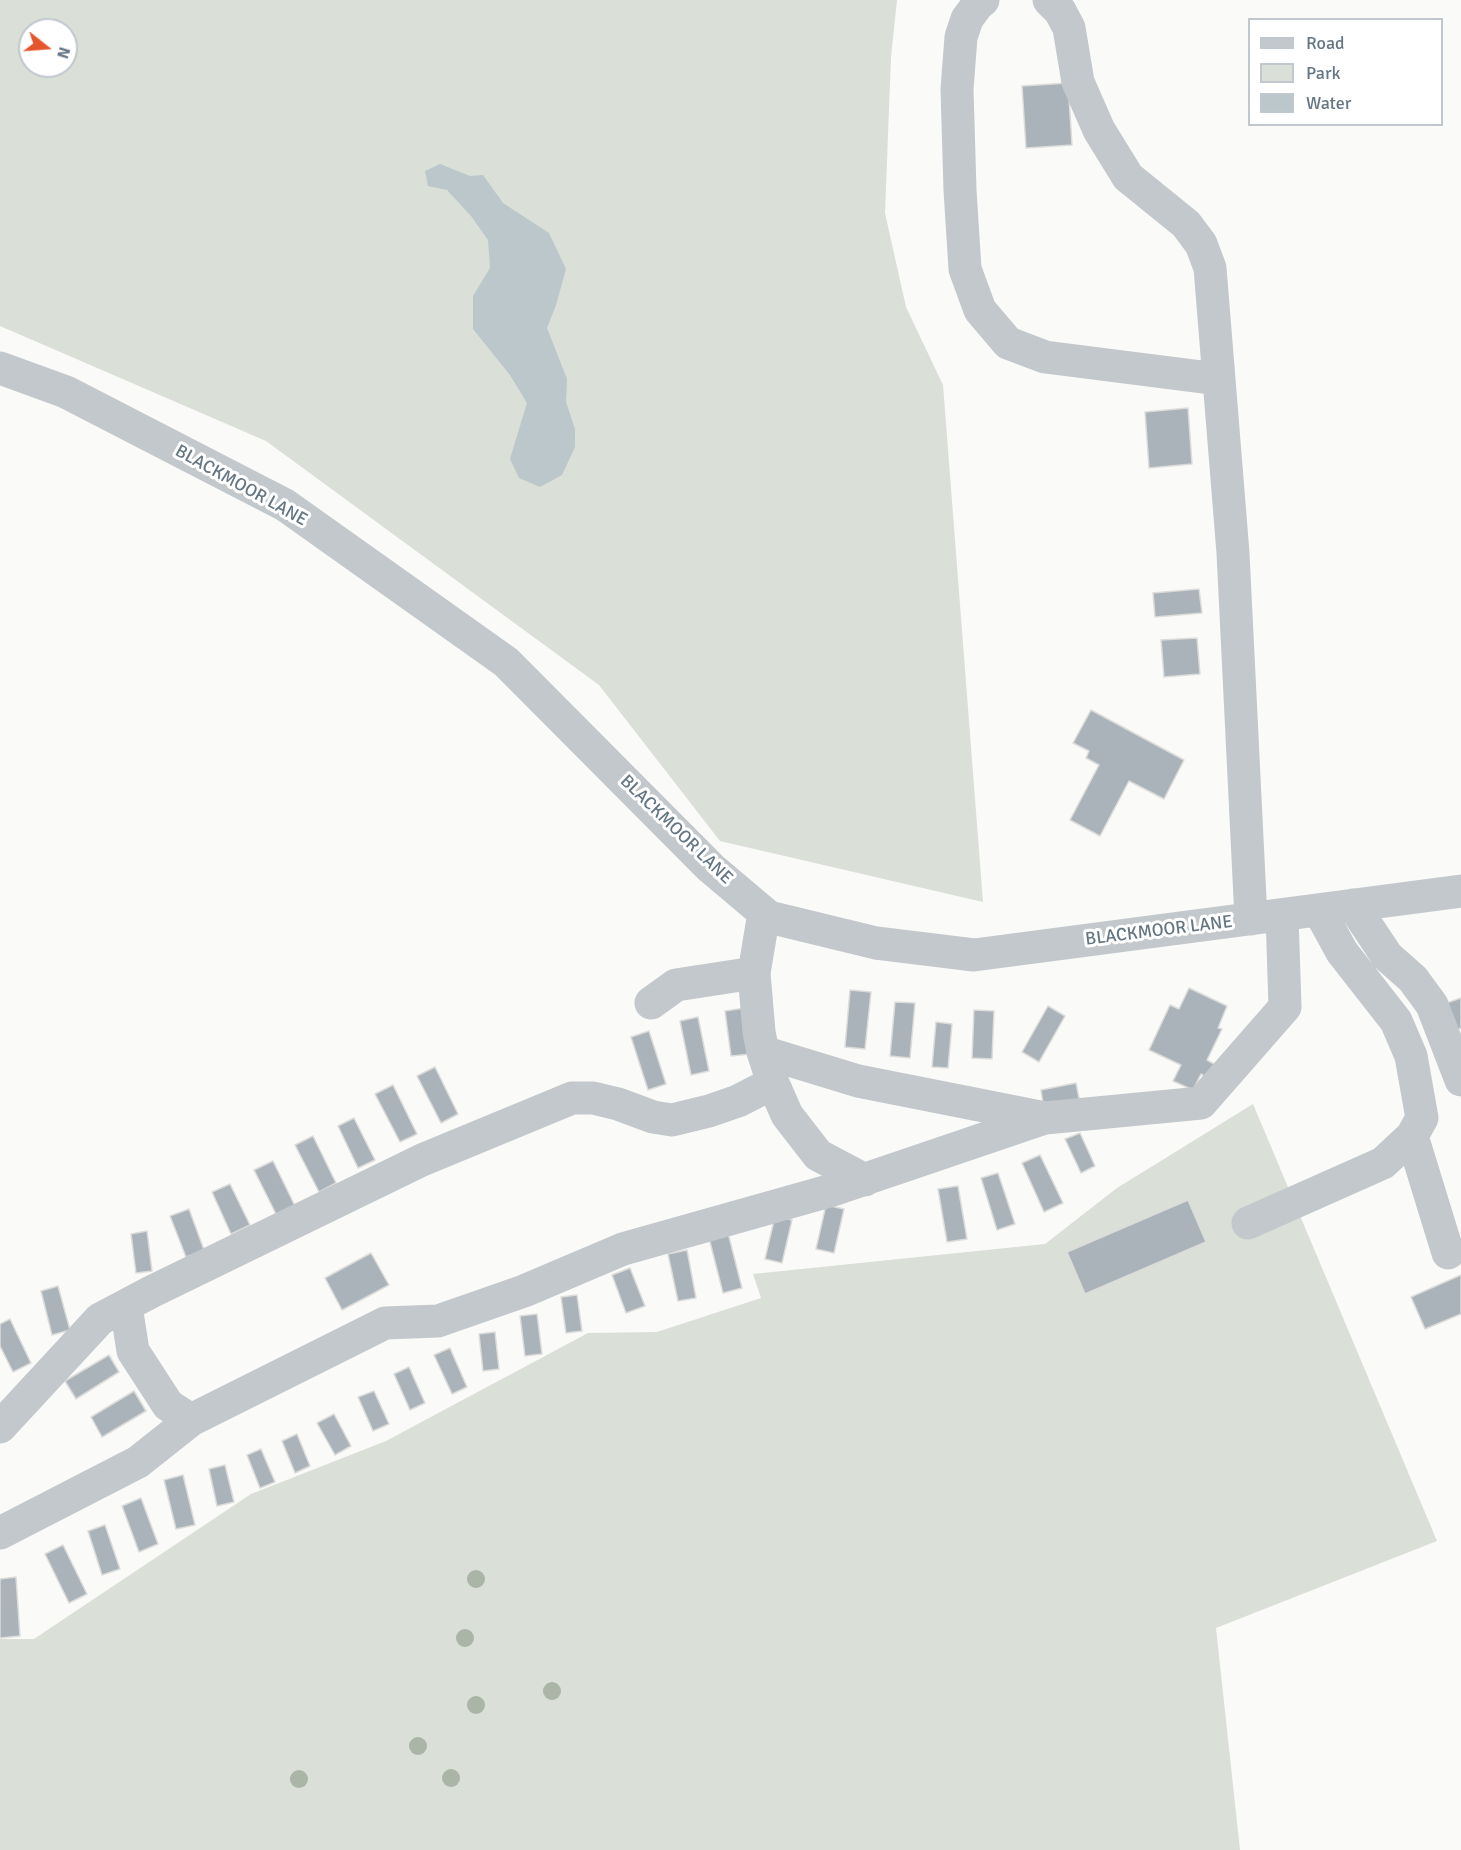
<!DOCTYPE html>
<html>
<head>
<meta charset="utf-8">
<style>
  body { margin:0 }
  #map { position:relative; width:1461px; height:1850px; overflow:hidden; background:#fafaf8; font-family:Signika,sans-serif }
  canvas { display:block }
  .legend { position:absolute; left:1248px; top:18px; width:195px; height:108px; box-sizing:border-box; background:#fff; border:2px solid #c1c8cd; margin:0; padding:8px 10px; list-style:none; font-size:18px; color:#657683 }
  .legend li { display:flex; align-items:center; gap:12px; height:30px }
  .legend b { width:30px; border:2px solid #c1c8cd }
  .north { position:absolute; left:18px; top:18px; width:60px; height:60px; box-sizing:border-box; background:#fff; border:2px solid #c1c8cd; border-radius:50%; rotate:107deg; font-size:16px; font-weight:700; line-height:24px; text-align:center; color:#657683 }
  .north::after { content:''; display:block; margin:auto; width:21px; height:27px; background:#e4572e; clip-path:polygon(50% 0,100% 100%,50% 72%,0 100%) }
</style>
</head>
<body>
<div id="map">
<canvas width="1461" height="1850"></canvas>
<ul class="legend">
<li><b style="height:8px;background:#c3c8cc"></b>Road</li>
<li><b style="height:16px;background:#dadfd7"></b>Park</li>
<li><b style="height:16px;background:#bbc7cb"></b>Water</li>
</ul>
<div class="north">N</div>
</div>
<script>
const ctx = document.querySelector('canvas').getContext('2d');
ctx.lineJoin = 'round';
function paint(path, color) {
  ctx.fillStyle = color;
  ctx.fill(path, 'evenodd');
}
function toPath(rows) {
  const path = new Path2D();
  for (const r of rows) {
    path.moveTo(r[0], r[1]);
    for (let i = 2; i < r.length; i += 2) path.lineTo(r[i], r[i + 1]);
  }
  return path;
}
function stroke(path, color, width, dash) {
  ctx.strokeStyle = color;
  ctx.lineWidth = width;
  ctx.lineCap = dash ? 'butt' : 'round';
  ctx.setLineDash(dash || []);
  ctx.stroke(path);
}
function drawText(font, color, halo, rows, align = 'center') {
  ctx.font = font + ' Signika,sans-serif';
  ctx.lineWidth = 6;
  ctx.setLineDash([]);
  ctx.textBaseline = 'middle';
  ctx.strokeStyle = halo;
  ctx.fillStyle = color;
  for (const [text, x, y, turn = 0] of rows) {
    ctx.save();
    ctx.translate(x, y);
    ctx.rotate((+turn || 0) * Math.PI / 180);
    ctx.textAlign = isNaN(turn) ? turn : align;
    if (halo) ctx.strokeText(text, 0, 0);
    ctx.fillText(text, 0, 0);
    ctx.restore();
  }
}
paint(toPath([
  [0,0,897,0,891,57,885,213,906,307,943,385,983,902,720,841,599,685,266,441,0,326],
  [30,30,66,30,66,66,30,66],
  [1253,1104,1437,1541,1216,1628,1240,1850,0,1850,0,1639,34,1639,251,1494,386,1441,588,1333,657,1332,761,1298,753,1274,1045,1244,1117,1188]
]), '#dadfd7');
paint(toPath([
  [440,164,470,176,483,175,503,203,549,233,566,269,556,305,547,328,567,379,566,402,575,429,575,447,562,475,540,487,519,478,510,459,527,403,510,375,473,329,473,296,490,268,488,240,471,216,447,190,428,186,425,171]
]), '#bbc7cb');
const building = toPath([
  [1068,83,1072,145,1026,148,1022,86,1068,83],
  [1188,408,1192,464,1149,468,1145,412,1188,408],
  [1199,589,1202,613,1155,617,1153,593,1199,589],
  [1197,638,1200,674,1164,677,1161,640,1197,638],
  [1091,710,1184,760,1164,799,1129,781,1100,836,1070,820,1099,765,1086,758,1089,751,1073,743,1091,710],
  [1189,988,1227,1006,1218,1028,1222,1029,1207,1060,1214,1064,1208,1078,1201,1074,1193,1090,1173,1081,1181,1065,1149,1050,1170,1005,1179,1009,1189,988],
  [850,990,871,992,865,1049,845,1047,850,990],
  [1461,998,1461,1028,1450,1032,1441,1005,1461,998],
  [895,1002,915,1003,910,1058,890,1056,895,1002],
  [1048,1006,1065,1016,1039,1062,1022,1052,1048,1006],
  [745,1008,751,1054,731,1056,725,1011,745,1008],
  [974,1010,994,1011,992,1059,972,1058,974,1010],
  [698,1017,709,1071,691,1075,680,1021,698,1017],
  [936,1022,952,1024,948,1068,932,1067,936,1022],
  [649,1031,666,1084,648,1090,631,1037,649,1031],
  [435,1067,458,1114,441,1123,417,1076,435,1067],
  [1076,1083,1080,1103,1044,1110,1041,1090,1076,1083],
  [393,1085,417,1134,400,1142,375,1094,393,1085],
  [354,1118,375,1160,358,1168,338,1126,354,1118],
  [1080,1133,1095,1166,1081,1173,1065,1139,1080,1133],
  [313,1136,336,1183,319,1192,295,1145,313,1136],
  [1040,1155,1063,1203,1044,1212,1022,1163,1040,1155],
  [273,1161,296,1208,278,1218,254,1170,273,1161],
  [998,1173,1015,1224,997,1230,981,1178,998,1173],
  [230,1184,250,1225,231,1234,212,1192,230,1184],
  [958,1186,967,1239,947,1242,938,1189,958,1186],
  [1188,1200,1206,1242,1085,1294,1067,1252,1188,1200],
  [826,1205,844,1209,834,1253,816,1249,826,1205],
  [189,1209,204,1250,186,1257,170,1216,189,1209],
  [775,1216,792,1220,782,1263,765,1259,775,1216],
  [147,1231,152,1271,136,1273,131,1234,147,1231],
  [728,1233,742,1288,723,1293,709,1238,728,1233],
  [687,1250,696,1298,678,1301,668,1254,687,1250],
  [371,1253,389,1285,342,1310,325,1278,371,1253],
  [630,1268,645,1306,626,1313,612,1275,630,1268],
  [1461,1275,1461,1314,1425,1329,1411,1297,1461,1275],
  [58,1286,70,1330,52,1335,41,1291,58,1286],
  [577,1295,582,1331,566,1333,561,1297,577,1295],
  [537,1314,542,1354,525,1356,520,1316,537,1314],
  [10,1319,31,1363,13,1372,0,1346,0,1324,10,1319],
  [495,1332,499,1369,483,1371,479,1334,495,1332],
  [450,1348,467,1387,452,1394,434,1355,450,1348],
  [109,1355,119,1372,76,1399,65,1381,109,1355],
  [409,1367,425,1403,410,1410,394,1374,409,1367],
  [134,1391,146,1411,102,1437,91,1417,134,1391],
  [374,1391,389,1424,373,1431,358,1397,374,1391],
  [334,1414,351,1446,335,1455,317,1423,334,1414],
  [297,1434,310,1466,295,1473,282,1441,297,1434],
  [261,1449,275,1482,260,1488,247,1455,261,1449],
  [225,1465,234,1502,217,1506,209,1469,225,1465],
  [183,1475,195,1525,176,1529,164,1480,183,1475],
  [141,1498,158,1544,139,1552,122,1506,141,1498],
  [105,1525,120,1569,102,1575,88,1531,105,1525],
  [63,1545,87,1594,69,1603,45,1554,63,1545],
  [16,1577,20,1636,0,1638,0,1579,16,1577]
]);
paint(building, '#aab3b9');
stroke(building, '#dcdcda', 1.5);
stroke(toPath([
  [983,0,978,4,967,19,961,37,957,89,960,190,965,269,980,310,1008,343,1045,357,1218,379],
  [1049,0,1060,11,1069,28,1078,82,1099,130,1128,177,1186,224,1201,244,1210,268,1233,553,1251,919],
  [0,368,66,392,285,505,506,662,711,868,769,917,876,943,974,955,1461,891],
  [1353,905,1387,956,1413,979,1432,1005,1461,1080],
  [754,973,759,1032,763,1052,773,1083,787,1115,818,1155,865,1180],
  [651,1003,676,985,754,973,764,913],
  [763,1052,858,1081,1045,1118],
  [1412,1136,1448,1253],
  [1248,1223,1383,1163,1412,1136,1422,1118,1411,1056,1396,1021,1342,952,1319,910],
  [126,1306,133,1351,168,1405,191,1420],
  [0,1427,100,1319,151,1292,422,1160,572,1098,593,1098,618,1104,653,1117,672,1120,709,1111,738,1101,773,1083],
  [0,1533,138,1462,191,1420,385,1323,438,1321,524,1291,623,1249,836,1189,1045,1118,1201,1103,1285,1007,1282,915]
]), '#c3c8cc', 33);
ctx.fillStyle = '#aab4a7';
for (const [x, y] of [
  [476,1579],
  [465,1638],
  [552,1691],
  [476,1705],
  [418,1746],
  [451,1778],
  [299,1779]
]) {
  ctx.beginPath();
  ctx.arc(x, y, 9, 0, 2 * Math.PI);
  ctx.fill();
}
drawText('18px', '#657683', '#fff', [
  ["BLACKMOOR LANE",241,486,29],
  ["BLACKMOOR LANE",676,830,44],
  ["BLACKMOOR LANE",1159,931,-7]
]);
</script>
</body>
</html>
